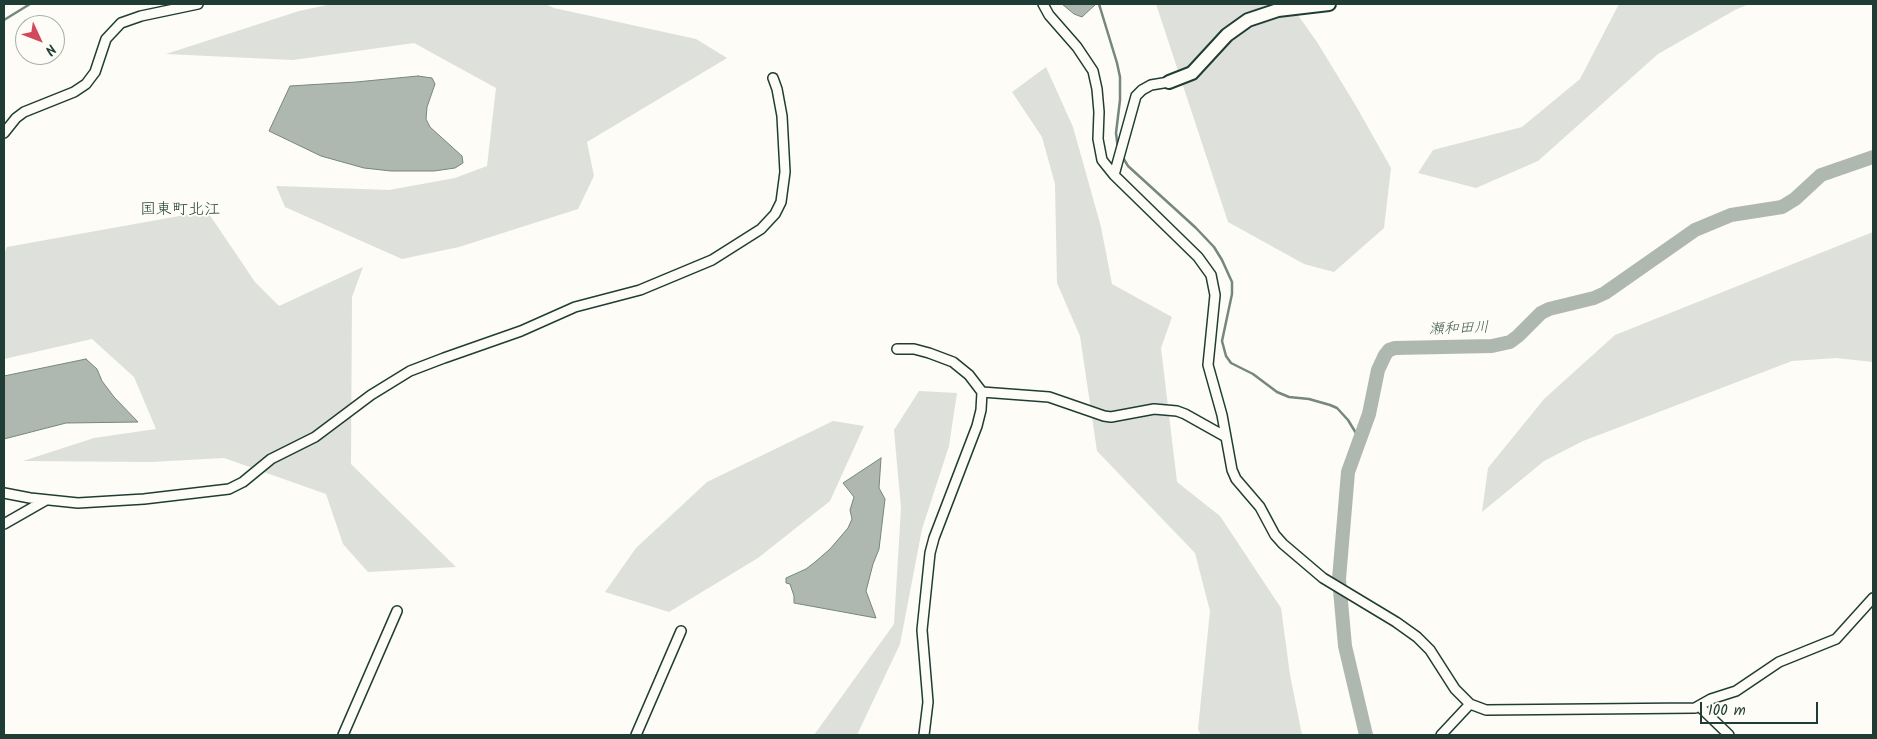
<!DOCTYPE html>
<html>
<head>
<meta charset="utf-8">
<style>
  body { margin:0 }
  #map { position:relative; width:1877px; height:739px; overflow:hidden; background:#fdfcf7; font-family:Kalam,sans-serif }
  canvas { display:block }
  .frame { position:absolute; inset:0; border:5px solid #1f3d34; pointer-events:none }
  .north { position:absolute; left:15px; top:15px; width:50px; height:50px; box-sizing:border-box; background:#fdfcf7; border:1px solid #a4b0a9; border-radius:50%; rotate:133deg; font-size:14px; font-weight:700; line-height:20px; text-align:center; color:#1f3d34 }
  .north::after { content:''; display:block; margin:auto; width:18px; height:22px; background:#d1495b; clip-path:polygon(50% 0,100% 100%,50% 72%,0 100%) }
  .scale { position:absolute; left:1700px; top:702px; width:118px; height:22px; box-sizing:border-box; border:2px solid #1f3d34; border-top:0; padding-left:6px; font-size:15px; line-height:18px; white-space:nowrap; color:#1f3d34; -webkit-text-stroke:4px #fdfcf7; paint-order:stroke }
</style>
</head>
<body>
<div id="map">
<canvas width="1877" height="739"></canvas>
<div class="frame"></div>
<div class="north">N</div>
<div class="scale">100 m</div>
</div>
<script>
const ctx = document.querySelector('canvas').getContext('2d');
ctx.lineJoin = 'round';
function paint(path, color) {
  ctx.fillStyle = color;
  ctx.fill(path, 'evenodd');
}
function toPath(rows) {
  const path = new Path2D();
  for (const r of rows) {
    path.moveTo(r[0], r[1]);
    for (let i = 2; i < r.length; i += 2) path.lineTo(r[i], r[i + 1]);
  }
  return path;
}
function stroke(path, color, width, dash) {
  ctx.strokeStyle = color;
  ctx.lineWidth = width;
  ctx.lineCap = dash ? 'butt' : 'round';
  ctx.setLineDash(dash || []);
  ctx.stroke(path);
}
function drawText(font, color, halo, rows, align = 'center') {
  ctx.font = font + ' Kalam,"Klee One",sans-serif';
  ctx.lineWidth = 4;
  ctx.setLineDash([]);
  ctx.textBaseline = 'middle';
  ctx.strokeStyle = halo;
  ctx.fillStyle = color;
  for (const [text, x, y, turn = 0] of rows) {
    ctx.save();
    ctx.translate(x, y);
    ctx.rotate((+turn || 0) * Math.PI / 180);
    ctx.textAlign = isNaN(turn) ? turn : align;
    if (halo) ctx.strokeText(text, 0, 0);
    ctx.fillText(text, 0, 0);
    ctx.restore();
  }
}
paint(toPath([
  [332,4,545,4,554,8,696,39,727,58,587,142,594,176,578,209,459,247,402,259,285,207,276,186,389,190,455,178,487,166,496,88,414,43,293,60,166,54,299,11],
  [1156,4,1290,4,1317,42,1356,106,1391,168,1384,228,1334,272,1304,264,1228,222],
  [1619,4,1749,4,1735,10,1658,54,1538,161,1476,188,1418,173,1433,150,1522,127,1580,79],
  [1046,67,1073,127,1101,227,1112,284,1172,317,1161,348,1177,482,1220,516,1281,608,1290,675,1302,735,1201,735,1198,729,1210,611,1195,553,1097,451,1080,336,1057,283,1055,184,1042,137,1012,92],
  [207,211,255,282,279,306,363,267,352,297,351,464,456,567,368,572,343,544,326,494,224,458,151,462,23,461,94,438,156,429,134,377,92,339,4,359,4,254,7,247],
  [1873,232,1873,362,1836,358,1792,361,1583,441,1544,461,1482,512,1488,468,1544,399,1615,335],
  [919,391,957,393,949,446,922,529,900,644,857,735,814,735,894,624,901,508,894,430],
  [833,421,864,426,830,501,758,558,669,612,605,592,636,548,707,482]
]), '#dde0db');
const water = toPath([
  [1062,4,1096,4,1082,17,1074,14,1062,4],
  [418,76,432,78,435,84,427,107,426,119,430,127,462,156,463,163,455,168,434,171,391,171,364,168,321,156,269,131,290,86,356,82,418,76],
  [86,359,97,369,102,381,114,397,138,422,66,423,4,439,4,376,86,359],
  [881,458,879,488,885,499,879,549,873,564,866,591,876,618,794,603,794,596,790,584,786,583,786,578,806,569,815,562,830,549,848,528,852,519,850,510,854,497,843,483,881,458]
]);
paint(water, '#aeb8b1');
stroke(water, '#75877f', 1);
stroke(toPath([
  [1099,4,1117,63,1120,77,1120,100,1116,133,1118,149],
  [4,20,30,4],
  [1122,156,1128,166,1196,228,1214,247,1222,260,1232,282,1232,294,1222,341,1226,356,1231,363,1253,374,1277,392,1289,397,1309,399,1330,405,1337,408,1348,420,1359,438]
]), '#75877f', 2.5);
stroke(toPath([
  [1366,735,1345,646,1339,579,1348,472,1369,414,1378,370,1385,355,1389,350,1395,348,1492,346,1510,342,1518,336,1541,313,1549,309,1594,298,1605,293,1695,230,1731,215,1782,207,1795,199,1821,175,1873,157]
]), '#aeb8b1', 14);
const street = toPath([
  [1043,4,1049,15,1077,47,1093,71,1097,89,1099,112,1098,139,1102,160,1114,175,1198,257,1211,275,1215,295,1208,365,1222,415,1232,470,1236,479,1260,507,1275,535,1283,544,1323,578,1396,622,1417,637,1430,650,1455,689,1470,704,1486,710,1695,708,1711,699,1736,691,1779,662,1836,639,1873,598],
  [4,133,16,118,24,112,74,92,86,84,95,72,106,39,121,23,141,16,198,4],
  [1114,175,1136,96,1142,90,1151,85,1169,82],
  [897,349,914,349,929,353,953,362,969,375,982,392,981,410,977,426,934,538,930,553,922,630,928,702,924,735],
  [982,392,1049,397,1104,416,1111,417,1154,409,1177,411,1185,414,1226,437],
  [4,493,30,498,78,503,144,499,229,489,243,482,271,459,315,437,371,395,410,371,444,358,521,331,575,307,640,290,712,260,761,229,775,214,781,202,785,172,782,116,777,89,773,78],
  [4,524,46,500],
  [1699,706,1729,735],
  [343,735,397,611],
  [636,735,681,631],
  [1441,735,1470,704]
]);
const secondary = toPath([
  [1169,82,1192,73,1227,35,1248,20,1278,10,1329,4]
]);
stroke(street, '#1f3d34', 12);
stroke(secondary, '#1f3d34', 16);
stroke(street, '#fdfcf7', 9);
stroke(secondary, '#fdfcf7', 12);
drawText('italic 15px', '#435c53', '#fdfcf7', [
  ["瀬和田川",1459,330,-2]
]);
drawText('16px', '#1f3d34', '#fdfcf7', [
  ["国東町北江",180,211]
]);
</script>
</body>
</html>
